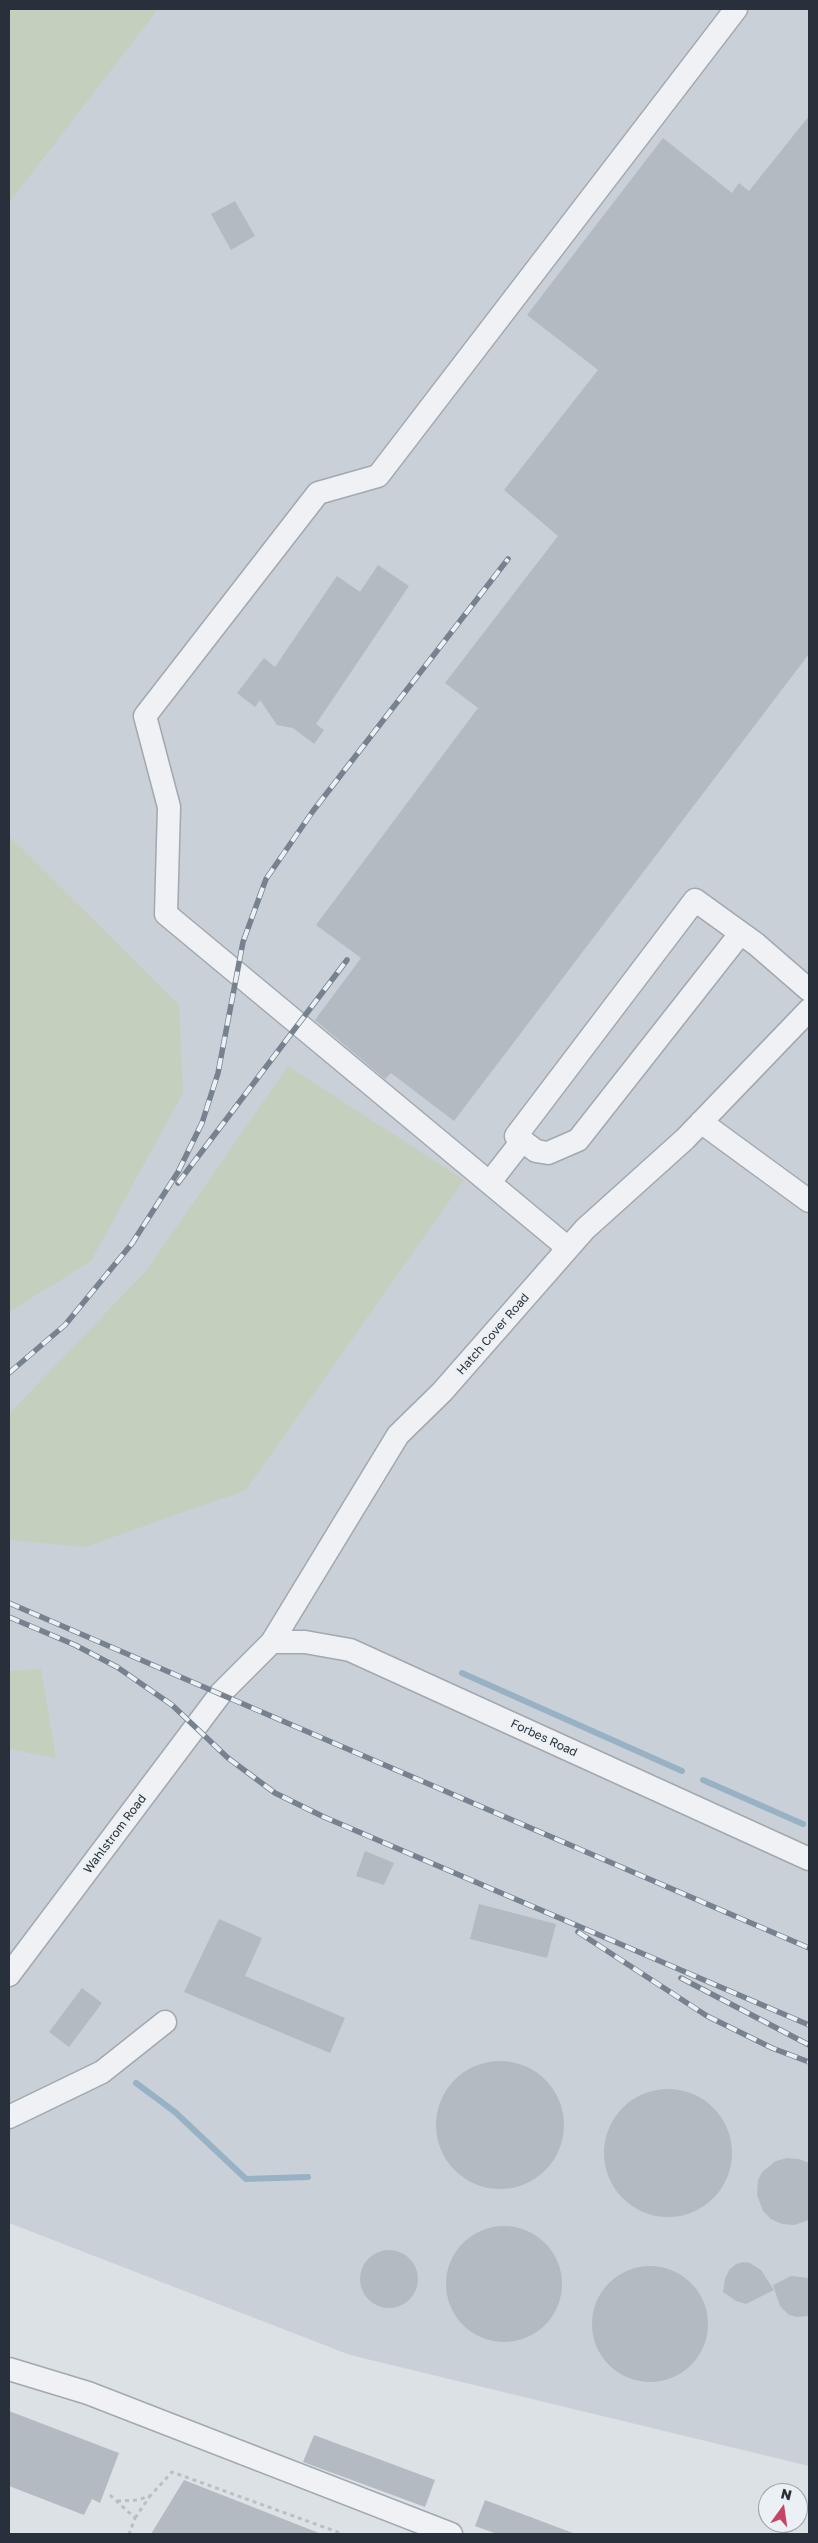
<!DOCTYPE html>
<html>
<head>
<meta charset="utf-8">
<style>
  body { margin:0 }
  #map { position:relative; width:818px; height:2543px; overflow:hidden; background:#dce1e6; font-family:"Golos Text",sans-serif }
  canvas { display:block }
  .frame { position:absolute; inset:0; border:10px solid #27303b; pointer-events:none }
  .north { position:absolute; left:758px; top:2483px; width:50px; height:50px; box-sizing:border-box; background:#ebf0f4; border:1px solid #9da3aa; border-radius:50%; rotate:14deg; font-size:14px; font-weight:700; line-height:20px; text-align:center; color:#27303b }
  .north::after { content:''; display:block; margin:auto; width:18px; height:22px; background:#c84464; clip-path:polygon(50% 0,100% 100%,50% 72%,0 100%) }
</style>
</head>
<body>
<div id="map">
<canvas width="818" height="2543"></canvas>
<div class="frame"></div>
<div class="north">N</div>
</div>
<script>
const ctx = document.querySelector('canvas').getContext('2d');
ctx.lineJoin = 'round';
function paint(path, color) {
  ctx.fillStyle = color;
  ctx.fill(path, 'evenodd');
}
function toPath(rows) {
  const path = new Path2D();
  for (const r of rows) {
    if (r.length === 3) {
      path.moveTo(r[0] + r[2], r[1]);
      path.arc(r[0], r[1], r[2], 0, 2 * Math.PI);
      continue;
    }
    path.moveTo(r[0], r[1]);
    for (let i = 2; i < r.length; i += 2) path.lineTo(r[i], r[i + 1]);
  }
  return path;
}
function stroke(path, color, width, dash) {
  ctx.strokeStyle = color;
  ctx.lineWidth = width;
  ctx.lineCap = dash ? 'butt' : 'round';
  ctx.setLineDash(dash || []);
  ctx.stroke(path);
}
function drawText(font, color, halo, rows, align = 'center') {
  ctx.font = font + ' "Golos Text",sans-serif';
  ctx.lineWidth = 4;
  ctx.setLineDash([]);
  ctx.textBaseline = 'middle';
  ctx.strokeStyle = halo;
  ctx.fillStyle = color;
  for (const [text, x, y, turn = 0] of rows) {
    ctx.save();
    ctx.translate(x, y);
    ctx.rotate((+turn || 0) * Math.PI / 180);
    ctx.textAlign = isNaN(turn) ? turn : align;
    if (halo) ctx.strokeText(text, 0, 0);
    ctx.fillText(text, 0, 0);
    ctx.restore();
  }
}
paint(toPath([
  [9,9,809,9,809,2466,350,2355,9,2223]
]), '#cad0d7');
paint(toPath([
  [9,9,158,9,9,203],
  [9,836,179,1005,183,1093,91,1261,9,1312],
  [288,1066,464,1180,246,1490,85,1547,9,1540,9,1414,146,1271],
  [41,1669,56,1758,9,1749,9,1671]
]), '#c4cfbe');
stroke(toPath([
  [462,1673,682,1771],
  [703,1780,803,1824],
  [136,2083,175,2112,246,2179,308,2177]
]), '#98b2c5', 6);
paint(toPath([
  [809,116,809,654,454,1121,391,1073,385,1079,315,1020,361,958,316,925,478,708,445,683,558,536,504,490,598,370,527,315,663,138,732,193,739,183,749,191],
  [235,201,255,236,231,250,211,214],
  [378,565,409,586,316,724,324,730,314,744,293,728,277,725,260,700,255,707,237,693,264,658,275,667,337,576,360,592],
  [365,1851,394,1863,384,1885,356,1876],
  [479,1904,556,1924,547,1958,470,1939],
  [219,1919,262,1938,245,1976,345,2018,330,2053,184,1992],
  [82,1988,102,2003,69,2047,49,2032],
  [500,2125,64],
  [668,2153,64],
  [787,2158,799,2159,809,2163,809,2220,794,2225,782,2224,771,2219,763,2211,757,2195,758,2180,762,2172,776,2161],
  [504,2284,58],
  [389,2279,29],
  [744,2262,750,2263,761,2270,774,2290,746,2304,736,2301,723,2292,725,2279,729,2270,736,2264],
  [650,2324,58],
  [791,2276,809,2278,809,2316,797,2317,789,2315,780,2306,773,2285],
  [9,2411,119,2453,100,2503,92,2499,84,2515,9,2486],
  [314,2435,435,2480,425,2507,303,2462],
  [184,2480,319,2533,319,2534,151,2534],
  [485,2500,573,2533,573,2534,497,2534,475,2526]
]), '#b4bac2');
const minor = toPath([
  [740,934,578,1140,548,1153,536,1151,516,1136,695,900,756,944,809,990],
  [701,1122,809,1201],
  [490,1182,522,1141],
  [568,1248,166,914,169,807,145,716,318,493,378,476,736,9],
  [272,1642,305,1642,350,1650,809,1859],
  [9,1975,221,1693,272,1642,398,1435,442,1392,585,1229,685,1139,809,1010],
  [9,2117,102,2072,165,2022],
  [9,2369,88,2393,451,2534]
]);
stroke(minor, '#a2a8af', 25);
stroke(toPath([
  [110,2495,135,2518,129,2534],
  [117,2501,137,2500,150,2496,172,2472,343,2534],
  [135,2518,150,2496]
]), '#bbbfc4', 3, [4, 4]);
stroke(minor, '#eff1f4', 22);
const rail = toPath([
  [178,1183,347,960],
  [131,1245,178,1172,202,1123,218,1073,243,942,266,879,313,811,508,559],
  [9,1373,65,1325,134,1241],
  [9,1603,809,1948],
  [9,1617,75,1645,117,1667,172,1705,228,1758,275,1793,324,1817,809,2025],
  [578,1932,707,2016,772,2048,809,2062],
  [681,1978,809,2045]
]);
stroke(rail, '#76828f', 5.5);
stroke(rail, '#ebf0f4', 4, [11]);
drawText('12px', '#27303b', '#ebf0f4', [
  ["Hatch Cover Road",493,1334,-49],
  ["Forbes Road",544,1738,25],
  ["Wahlstrom Road",115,1834,-53]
]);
</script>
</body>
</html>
